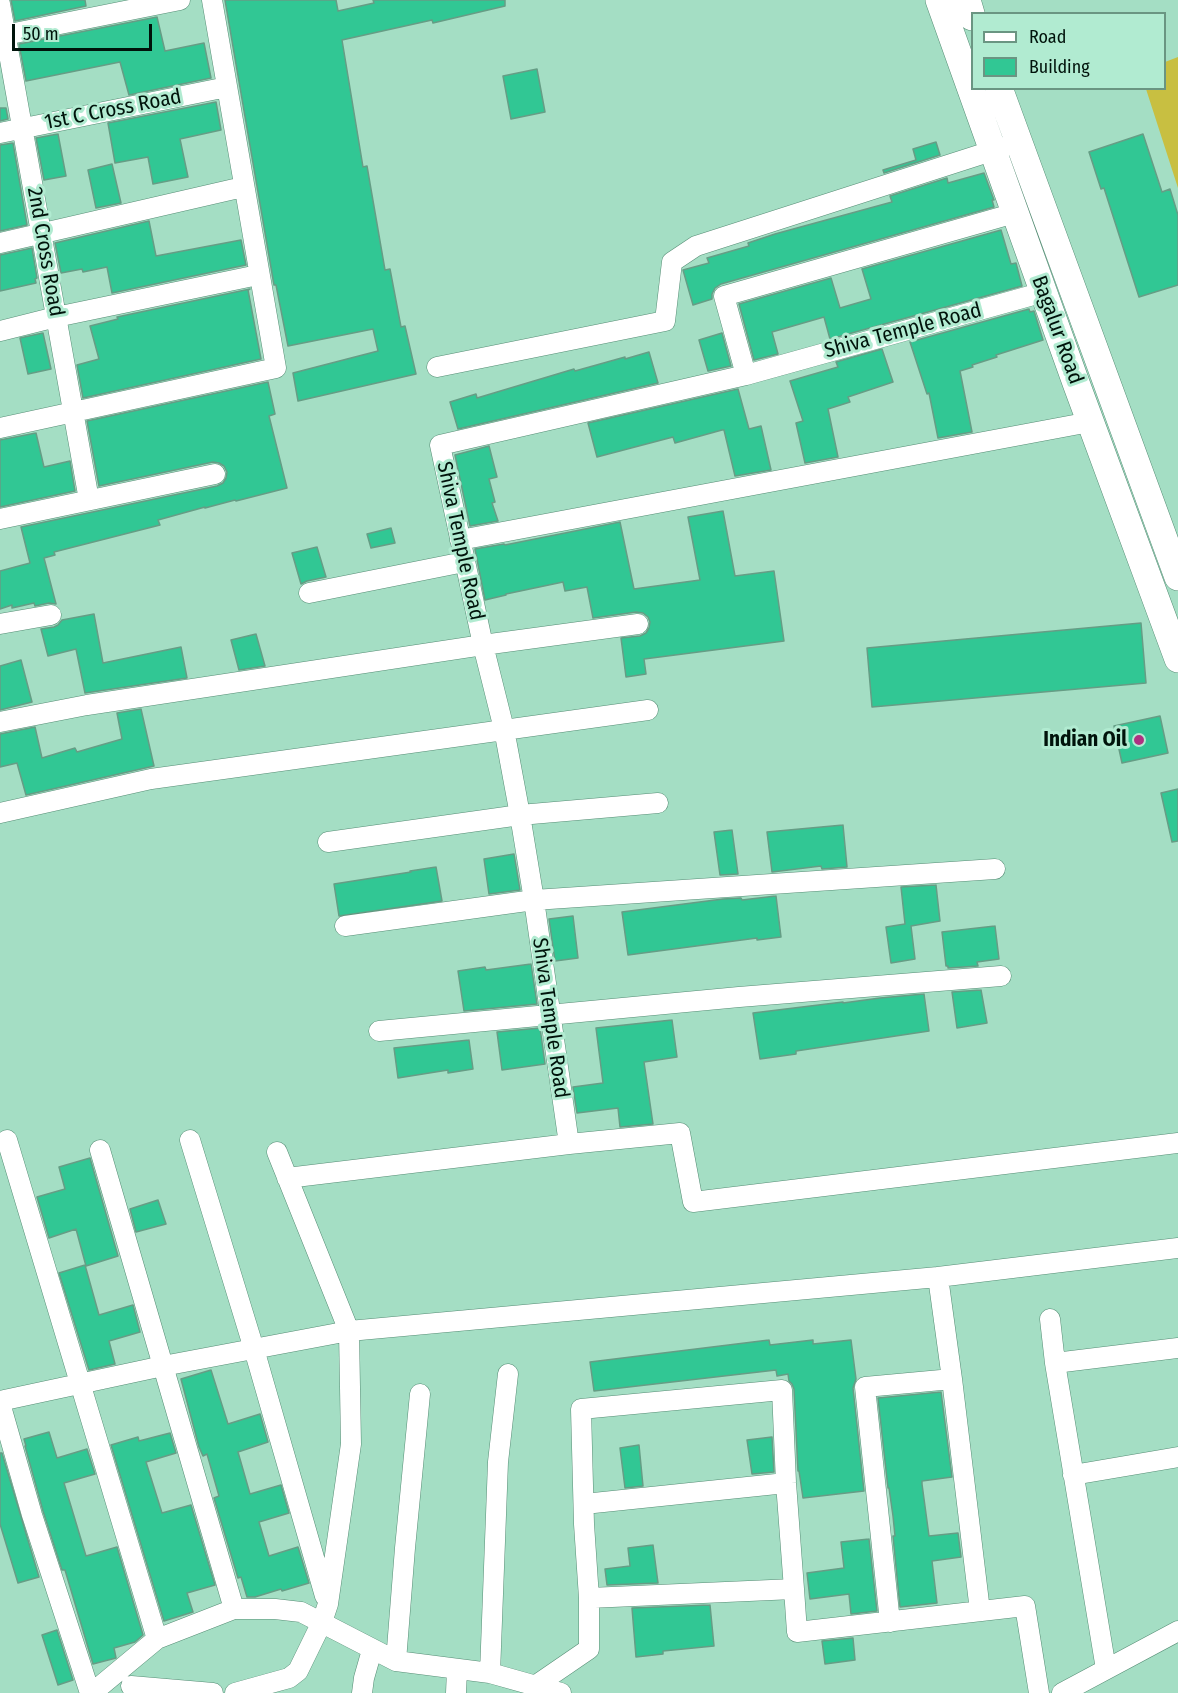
<!DOCTYPE html>
<html>
<head>
<meta charset="utf-8">
<style>
  body { margin:0 }
  #map { position:relative; width:1178px; height:1693px; overflow:hidden; background:#a4dec4; font-family:"Fira Sans Condensed",sans-serif }
  canvas { display:block }
  .legend { position:absolute; left:971px; top:12px; width:195px; height:78px; box-sizing:border-box; background:#b1ebd1; border:2px solid #6a9582; margin:0; padding:8px 10px; list-style:none; font-size:18px; color:#00130b }
  .legend li { display:flex; align-items:center; gap:12px; height:30px }
  .legend b { width:30px; border:2px solid #6a9582 }
  .scale { position:absolute; left:12px; top:24px; width:140px; height:27px; box-sizing:border-box; border:3px solid #00130b; border-top:0; padding-left:8px; font-size:18px; line-height:21px; white-space:nowrap; color:#00130b; -webkit-text-stroke:4px #b1ebd1; paint-order:stroke }
</style>
</head>
<body>
<div id="map">
<canvas width="1178" height="1693"></canvas>
<ul class="legend">
<li><b style="height:8px;background:#fff"></b>Road</li>
<li><b style="height:16px;background:#31c794"></b>Building</li>
</ul>
<div class="scale">50 m</div>
</div>
<script>
const ctx = document.querySelector('canvas').getContext('2d');
ctx.lineJoin = 'round';
function paint(path, color) {
  ctx.fillStyle = color;
  ctx.fill(path, 'evenodd');
}
function toPath(rows) {
  const path = new Path2D();
  for (const r of rows) {
    path.moveTo(r[0], r[1]);
    for (let i = 2; i < r.length; i += 2) path.lineTo(r[i], r[i + 1]);
  }
  return path;
}
function stroke(path, color, width, dash) {
  ctx.strokeStyle = color;
  ctx.lineWidth = width;
  ctx.lineCap = dash ? 'butt' : 'round';
  ctx.setLineDash(dash || []);
  ctx.stroke(path);
}
function drawText(font, color, halo, rows, align = 'center') {
  ctx.font = font + ' "Fira Sans Condensed",sans-serif';
  ctx.lineWidth = 6;
  ctx.setLineDash([]);
  ctx.textBaseline = 'middle';
  ctx.strokeStyle = halo;
  ctx.fillStyle = color;
  for (const [text, x, y, turn = 0] of rows) {
    ctx.save();
    ctx.translate(x, y);
    ctx.rotate((+turn || 0) * Math.PI / 180);
    ctx.textAlign = isNaN(turn) ? turn : align;
    if (halo) ctx.strokeText(text, 0, 0);
    ctx.fillText(text, 0, 0);
    ctx.restore();
  }
}
paint(toPath([
  [1178,57,1178,188,1146,89,1164,88,1165,62]
]), '#c8bf41');
const building = toPath([
  [11,0,85,0,86,6,15,21,11,0],
  [225,0,336,0,338,11,374,3,373,0,505,0,505,6,433,23,432,20,342,40,363,167,367,166,385,270,390,269,401,327,405,326,416,374,298,401,293,373,378,351,373,329,288,346,276,285,274,285,225,0],
  [157,17,165,51,204,43,211,78,129,95,120,62,26,81,19,44,157,17],
  [537,69,545,112,511,119,503,76,537,69],
  [216,102,221,130,180,139,188,177,153,184,148,157,115,163,108,123,216,102],
  [0,108,6,108,8,119,0,121,0,108],
  [58,134,66,176,44,180,36,138,58,134],
  [1143,134,1162,192,1170,189,1178,215,1178,285,1139,297,1104,188,1101,189,1089,152,1143,134],
  [936,142,940,155,884,173,883,170,916,160,913,149,936,142],
  [13,143,27,225,0,231,0,145,13,143],
  [112,164,121,203,96,208,88,170,112,164],
  [984,173,994,200,992,200,994,207,721,284,715,288,712,294,712,299,693,305,683,270,709,263,707,258,749,246,748,243,775,234,892,202,890,196,947,178,948,183,984,173],
  [149,221,156,256,241,240,246,265,112,293,107,267,83,272,82,269,61,273,55,243,149,221],
  [1001,230,1011,264,1016,263,1022,286,830,339,824,317,772,332,778,354,754,360,739,304,831,278,840,308,871,299,862,269,1001,230],
  [32,248,37,278,35,279,36,283,0,291,0,255,32,248],
  [250,289,248,290,261,359,83,398,77,365,99,359,90,326,118,319,117,317,250,289],
  [1029,309,1030,312,1034,311,1043,340,996,355,997,357,972,365,973,367,960,371,972,432,938,438,929,393,927,394,910,342,1029,309],
  [43,333,51,369,28,374,20,338,43,333],
  [722,333,731,366,708,371,699,340,722,333],
  [882,349,893,382,848,397,850,402,828,409,838,457,805,463,796,423,803,421,790,381,838,367,836,362,882,349],
  [649,352,658,383,458,429,450,402,476,394,477,398,574,369,575,371,625,357,625,359,649,352],
  [268,382,275,414,269,416,287,488,236,501,235,500,205,508,205,507,158,520,160,525,54,552,55,555,44,558,56,604,49,603,35,606,34,603,12,608,12,605,0,609,0,571,30,563,21,527,217,486,223,483,226,478,227,472,224,466,219,463,213,462,99,486,87,421,268,382],
  [738,389,749,429,761,426,771,470,735,476,724,430,722,430,675,443,673,437,597,457,588,423,738,389],
  [36,433,44,467,70,461,75,491,0,507,0,440,36,433],
  [489,446,497,477,489,479,495,502,492,503,498,521,470,526,455,455,489,446],
  [723,511,735,576,774,571,784,641,644,659,646,674,626,677,621,638,640,636,646,633,649,628,650,622,648,617,643,613,636,612,593,618,587,587,565,591,563,582,506,594,506,595,485,600,475,549,504,544,505,545,620,522,634,589,700,580,688,517,723,511],
  [391,528,395,543,371,548,367,534,391,528],
  [317,547,326,577,307,581,301,584,292,553,317,547],
  [94,614,103,663,181,647,187,678,85,693,76,649,48,656,41,629,54,627,58,625,62,620,94,614],
  [1141,623,1146,683,872,707,867,648,1141,623],
  [256,634,265,666,239,670,231,640,256,634],
  [21,660,32,702,0,710,0,666,21,660],
  [141,709,154,766,26,795,17,763,0,767,0,734,35,727,42,758,75,748,77,752,122,739,117,713,141,709],
  [1160,716,1168,753,1122,763,1114,726,1160,716],
  [1178,789,1178,841,1172,842,1161,793,1178,789],
  [843,825,847,867,822,869,821,866,772,872,767,832,843,825],
  [732,830,738,874,720,875,714,832,732,830],
  [514,854,520,890,489,894,484,859,514,854],
  [436,867,442,901,339,916,334,884,411,872,410,871,436,867],
  [936,885,940,921,911,926,915,959,891,963,886,927,905,924,901,887,936,885],
  [776,896,781,937,757,940,757,938,628,955,622,912,723,899,741,898,742,900,776,896],
  [573,916,578,958,555,961,549,919,573,916],
  [995,926,999,959,977,962,978,966,948,968,948,966,946,966,942,932,995,926],
  [531,964,537,1004,464,1011,458,971,485,967,486,970,531,964],
  [981,990,987,1023,957,1028,952,992,981,990],
  [924,994,929,1031,796,1051,796,1054,760,1059,753,1013,843,1002,843,1003,880,998,924,994],
  [672,1020,677,1057,644,1062,653,1124,620,1127,618,1108,577,1113,573,1087,603,1083,596,1028,672,1020],
  [540,1028,545,1064,502,1070,497,1032,540,1028],
  [469,1040,473,1069,448,1073,448,1070,398,1078,394,1048,469,1040],
  [90,1158,118,1256,86,1266,76,1229,49,1238,37,1197,65,1189,59,1167,90,1158],
  [158,1200,166,1224,136,1232,130,1209,158,1200],
  [85,1265,99,1315,133,1305,140,1332,109,1341,115,1364,89,1370,59,1273,85,1265],
  [769,1340,770,1345,813,1340,813,1344,851,1340,856,1379,853,1388,864,1491,803,1498,799,1471,798,1471,794,1389,792,1384,789,1381,788,1374,777,1376,776,1370,594,1391,590,1362,769,1340],
  [211,1370,228,1424,260,1414,268,1442,238,1452,250,1494,281,1485,289,1513,259,1522,269,1556,298,1547,309,1583,282,1591,281,1589,255,1597,247,1597,241,1577,238,1578,214,1498,219,1496,207,1454,203,1456,199,1447,181,1379,211,1370],
  [941,1392,952,1477,922,1481,922,1484,929,1536,958,1533,961,1557,932,1561,937,1603,900,1607,893,1536,895,1536,893,1516,889,1488,888,1488,878,1398,941,1392],
  [49,1432,57,1458,87,1449,95,1474,64,1483,86,1556,117,1547,143,1635,135,1642,114,1648,116,1658,93,1664,65,1570,62,1570,43,1511,25,1446,26,1446,24,1439,49,1432],
  [170,1433,176,1453,146,1462,162,1513,191,1505,215,1585,187,1593,193,1612,164,1621,111,1445,138,1437,139,1441,170,1433],
  [772,1437,774,1472,752,1474,747,1440,772,1437],
  [639,1445,643,1486,625,1488,620,1448,639,1445],
  [0,1453,2,1453,39,1577,18,1583,0,1524,0,1453],
  [869,1539,877,1611,851,1614,849,1594,810,1599,807,1573,844,1568,841,1542,869,1539],
  [653,1545,658,1583,607,1585,605,1569,630,1566,628,1548,653,1545],
  [710,1605,714,1646,663,1651,663,1654,636,1657,632,1608,710,1605],
  [57,1630,73,1680,58,1685,42,1635,57,1630],
  [853,1638,855,1660,825,1664,822,1641,853,1638]
]);
paint(building, '#31c794');
stroke(building, '#669d85', 1.5);
const minor = toPath([
  [0,4,89,500],
  [0,36,180,0],
  [0,133,227,87],
  [0,243,243,187],
  [0,331,56,317,258,275],
  [437,367,665,321,672,262,696,246,1004,147],
  [746,375,724,296,1015,213],
  [0,428,276,368,212,0],
  [0,519,215,474],
  [460,540,1090,422],
  [309,593,464,562],
  [0,624,51,615],
  [0,722,87,705,483,645,638,624],
  [0,813,151,779,648,710],
  [328,842,520,815,658,803],
  [345,926,534,900,995,869],
  [379,1031,739,997,1001,976],
  [7,1140,157,1639],
  [190,1140,254,1349,325,1596],
  [569,1144,534,900,520,815,504,729,483,645,440,445,746,375,1044,292],
  [100,1150,234,1609],
  [287,1178,569,1144,680,1133,693,1202,1178,1143],
  [938,1277,952,1379],
  [1050,1319,1055,1363,1106,1669],
  [1055,1363,1178,1348],
  [0,1401,163,1366,349,1331,277,1152],
  [0,1403,32,1515,90,1693],
  [1073,1475,1178,1457],
  [584,1504,786,1483],
  [794,1589,797,1632,1025,1606,1039,1693],
  [890,1622,865,1387,952,1379,980,1611],
  [396,1661,405,1548,420,1394],
  [490,1673,498,1462,508,1374],
  [131,1686,213,1693],
  [535,1686,589,1649,589,1598,794,1589,786,1483,782,1390,581,1409,584,1524,589,1598],
  [92,1693,157,1639,234,1609,275,1609,301,1612,396,1661,490,1673,561,1693],
  [235,1693,289,1678,298,1671,322,1622,328,1604,351,1444,349,1331,938,1277,1178,1248],
  [362,1693,364,1678,372,1650],
  [456,1693,457,1670],
  [1062,1693,1178,1631]
]);
const secondary = toPath([
  [939,0,1076,383,1178,659],
  [967,0,972,17],
  [999,88,1178,577]
]);
stroke(minor, '#568d75', 21);
stroke(secondary, '#568d75', 28);
stroke(minor, '#fff', 20);
stroke(secondary, '#fff', 27);
for (const [x, y, r, color] of [
  [1139,740,6,"#ae3182"]
]) {
  const dot = new Path2D();
  dot.arc(x, y, r, 0, 2 * Math.PI);
  ctx.fillStyle = color;
  ctx.fill(dot);
  stroke(dot, '#b1ebd1', 2);
}
drawText('21px', '#00130b', '#b1ebd1', [
  ["1st C Cross Road",113,110,-11],
  ["2nd Cross Road",45,252,80],
  ["Bagalur Road",1057,330,70],
  ["Shiva Temple Road",903,331,-15],
  ["Shiva Temple Road",460,541,78],
  ["Shiva Temple Road",550,1018,82]
]);
drawText('bold 21px', '#00130b', '#b1ebd1', [
  ["Indian Oil",1127,740]
], 'right');
</script>
</body>
</html>
